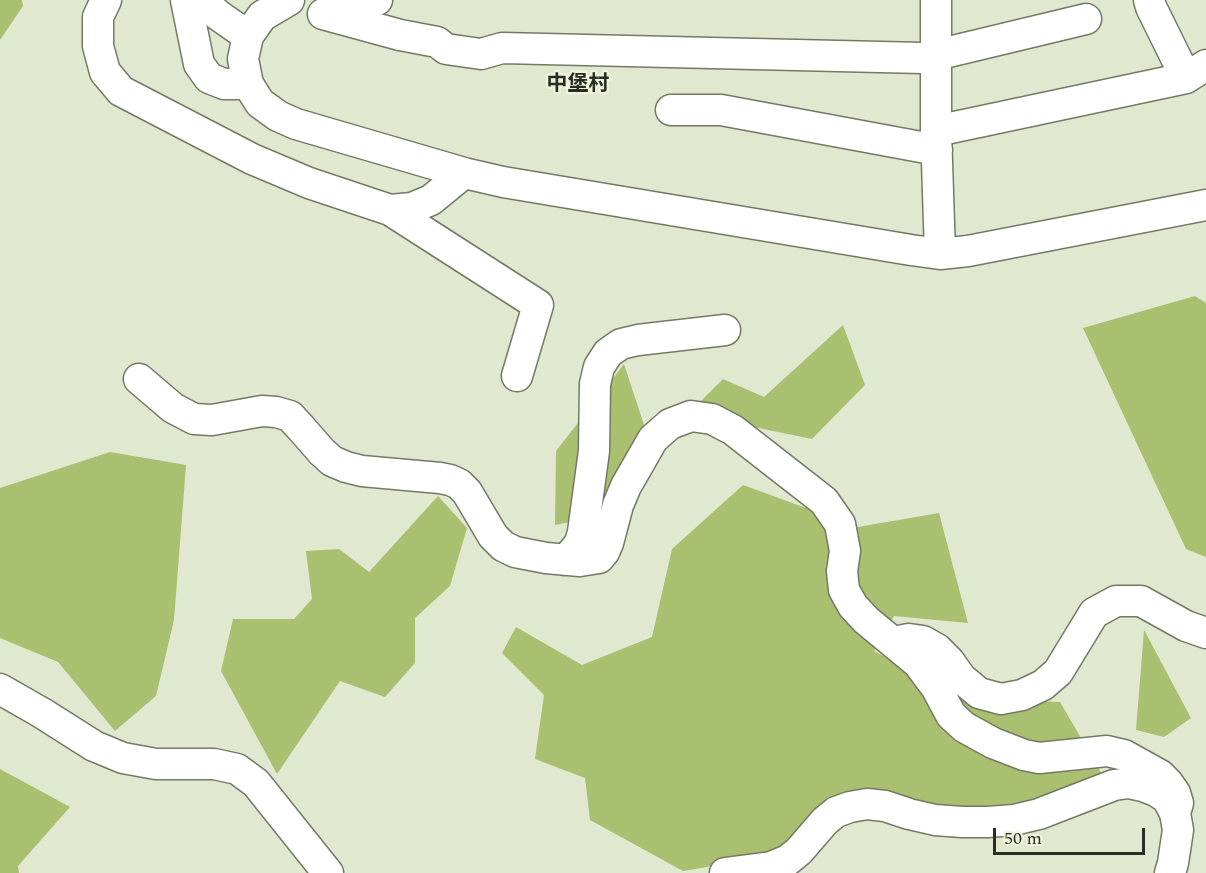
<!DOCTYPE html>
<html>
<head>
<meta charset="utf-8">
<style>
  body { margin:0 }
  #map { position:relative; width:1206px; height:873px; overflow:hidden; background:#e0e8cf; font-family:Spectral,serif }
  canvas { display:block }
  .scale { position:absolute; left:993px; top:828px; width:152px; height:27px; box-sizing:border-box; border:3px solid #2a2d23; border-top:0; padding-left:8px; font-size:18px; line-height:21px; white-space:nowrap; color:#2a2d23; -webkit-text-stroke:4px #edf6dc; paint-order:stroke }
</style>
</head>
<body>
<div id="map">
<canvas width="1206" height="873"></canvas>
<div class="scale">50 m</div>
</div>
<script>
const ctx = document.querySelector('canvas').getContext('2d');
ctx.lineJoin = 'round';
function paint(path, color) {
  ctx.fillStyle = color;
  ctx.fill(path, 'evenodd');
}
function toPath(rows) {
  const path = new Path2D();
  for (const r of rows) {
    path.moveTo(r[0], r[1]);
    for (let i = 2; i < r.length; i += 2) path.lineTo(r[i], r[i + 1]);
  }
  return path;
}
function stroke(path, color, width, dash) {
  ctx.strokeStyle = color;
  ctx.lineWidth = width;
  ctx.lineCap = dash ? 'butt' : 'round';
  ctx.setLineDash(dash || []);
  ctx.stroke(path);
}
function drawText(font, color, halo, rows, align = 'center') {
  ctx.font = font + ' Spectral,"Noto Sans SC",serif';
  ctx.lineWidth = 4.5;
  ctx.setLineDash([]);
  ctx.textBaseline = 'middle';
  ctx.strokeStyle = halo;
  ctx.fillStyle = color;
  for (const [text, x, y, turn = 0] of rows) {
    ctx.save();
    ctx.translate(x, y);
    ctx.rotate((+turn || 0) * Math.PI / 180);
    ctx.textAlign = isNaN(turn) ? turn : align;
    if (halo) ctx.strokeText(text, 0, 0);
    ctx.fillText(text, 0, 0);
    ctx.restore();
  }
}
paint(toPath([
  [0,0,22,0,23,6,0,40],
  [1195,296,1206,303,1206,557,1186,549,1083,328],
  [843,325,865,385,812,439,739,424,697,405,723,379,764,397],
  [624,364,644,425,599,516,555,525,556,451],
  [110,452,186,465,174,620,156,696,115,731,58,662,0,638,0,488],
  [743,485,858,527,939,513,968,623,894,616,874,651,963,698,1060,702,1102,774,1019,808,938,809,858,793,778,855,683,871,590,820,585,778,535,759,544,695,502,653,516,627,582,665,652,637,672,549],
  [438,496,467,528,450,586,415,618,415,663,385,697,340,681,277,774,221,671,233,619,294,619,312,599,306,551,339,549,369,572],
  [1144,630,1191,718,1164,737,1136,730],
  [0,769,70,807,18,866,19,873,0,873]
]), '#a8c06f');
const minor = toPath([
  [106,0,98,17,98,46,105,72,121,91,252,159,309,183,390,210,412,208,431,200,464,173],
  [186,0,199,64,209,78,224,84,248,84],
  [201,0,218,15,248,36],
  [289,0,262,16,248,36,243,59,248,84,260,103,278,116,296,124,464,173,503,182,911,250,940,254,968,251,1206,205],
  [936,0,936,131,1186,78,1206,65],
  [1149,0,1151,7,1186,78],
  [325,13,377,0],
  [323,14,400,35,437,42,446,49,481,54,502,48,922,58],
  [936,55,1086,19],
  [671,110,721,110,937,150],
  [936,131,940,254],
  [390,210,538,305,517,376],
  [139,379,173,408,194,419,212,420,262,411,276,412,290,416,301,428,322,452,332,461,346,467,362,471,440,478,450,480,459,484,467,492,493,536,503,546,515,552,546,558,580,561,599,558,604,552,608,543,618,505,626,486,653,439,670,424,691,416,712,419,733,430,824,501,840,524,845,551,842,571,844,590,853,606,866,620,918,663,936,687,951,715,964,727,993,743,1024,755,1039,758,1107,751,1124,755,1160,775,1168,783,1175,793,1178,803,1175,813],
  [565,560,573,552,580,543,583,532,594,451,595,384,599,367,608,353,621,344,638,340,725,330],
  [894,642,909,639,923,641,937,649,949,661,961,678,979,693,1001,699,1022,695,1043,685,1058,672,1094,613,1116,601,1141,601,1186,626,1206,633],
  [0,689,42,713,94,746,123,758,156,764,214,764,237,769,256,783,328,873],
  [725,873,771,867,788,860,799,851,825,821,836,812,850,807,867,804,885,806,909,814,935,820,962,822,988,822,1014,820,1039,814,1114,785,1129,783,1143,786,1156,791,1167,798,1175,813,1178,830,1173,863,1170,873]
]);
stroke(minor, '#737a64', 33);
stroke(minor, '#fff', 30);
drawText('bold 21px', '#2a2d23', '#edf6dc', [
  ["中堡村",578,86]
]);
</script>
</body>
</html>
